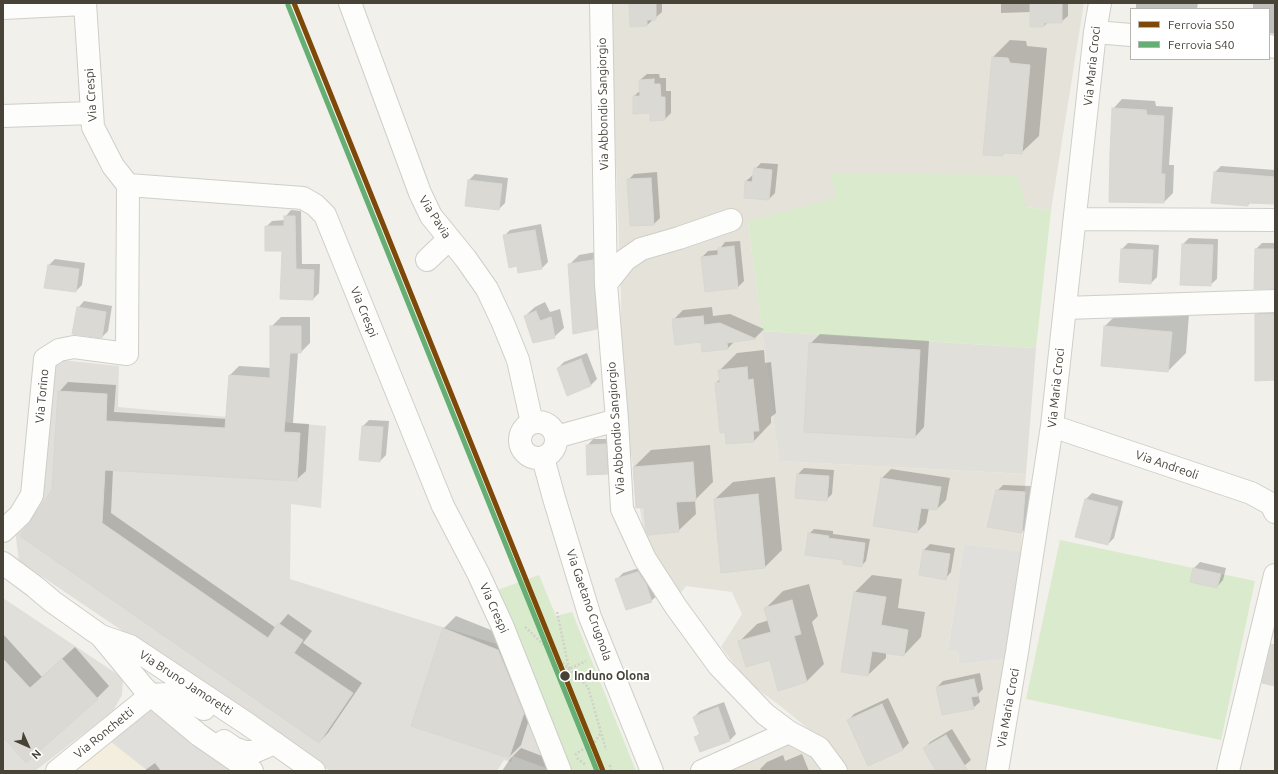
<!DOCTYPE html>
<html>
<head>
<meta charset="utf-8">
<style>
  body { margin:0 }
  #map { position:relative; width:1278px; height:774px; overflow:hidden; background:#f1f0eb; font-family:Ubuntu,sans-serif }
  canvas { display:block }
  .frame { position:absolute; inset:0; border:4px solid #474337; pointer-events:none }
  .legend { position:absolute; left:1130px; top:8px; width:140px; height:52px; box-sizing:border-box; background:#fff; border:1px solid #b5b4af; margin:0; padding:5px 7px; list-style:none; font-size:12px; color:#474337 }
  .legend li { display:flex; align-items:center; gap:8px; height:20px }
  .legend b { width:20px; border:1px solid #b5b4af }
  .north { position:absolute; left:8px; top:726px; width:40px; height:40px; -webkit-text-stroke:3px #fff; paint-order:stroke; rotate:135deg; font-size:11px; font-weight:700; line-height:16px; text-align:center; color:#474337 }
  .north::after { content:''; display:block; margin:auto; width:14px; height:18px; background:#474337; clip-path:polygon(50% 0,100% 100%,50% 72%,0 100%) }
</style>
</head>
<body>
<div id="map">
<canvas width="1278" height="774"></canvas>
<div class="frame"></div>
<ul class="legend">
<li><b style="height:5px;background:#7d4808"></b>Ferrovia S50</li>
<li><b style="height:5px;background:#66af74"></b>Ferrovia S40</li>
</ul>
<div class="north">N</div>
</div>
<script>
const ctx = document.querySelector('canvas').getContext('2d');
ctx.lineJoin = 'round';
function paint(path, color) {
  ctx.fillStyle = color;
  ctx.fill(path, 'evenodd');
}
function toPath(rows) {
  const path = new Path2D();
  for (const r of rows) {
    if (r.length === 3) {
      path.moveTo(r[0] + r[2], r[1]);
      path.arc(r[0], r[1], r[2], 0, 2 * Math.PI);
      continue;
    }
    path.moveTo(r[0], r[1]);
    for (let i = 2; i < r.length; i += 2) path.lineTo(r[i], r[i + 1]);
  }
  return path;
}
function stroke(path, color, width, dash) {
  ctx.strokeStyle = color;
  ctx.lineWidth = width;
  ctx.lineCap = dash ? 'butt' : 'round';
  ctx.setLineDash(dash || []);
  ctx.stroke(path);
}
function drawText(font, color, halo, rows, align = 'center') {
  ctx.font = font + ' Ubuntu,sans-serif';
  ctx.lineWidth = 4;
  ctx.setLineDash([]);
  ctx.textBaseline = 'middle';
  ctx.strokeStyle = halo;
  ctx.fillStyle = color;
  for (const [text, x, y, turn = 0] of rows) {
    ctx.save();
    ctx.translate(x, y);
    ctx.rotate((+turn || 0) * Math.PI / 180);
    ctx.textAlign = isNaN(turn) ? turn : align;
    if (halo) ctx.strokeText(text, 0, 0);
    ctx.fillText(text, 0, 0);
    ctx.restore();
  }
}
paint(toPath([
  [610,3,1084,3,1051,210,1026,207,831,173,836,198,748,222,779,461,1026,474,1021,551,964,544,948,649,958,651,959,664,1006,659,986,771,844,771,827,744,779,705,749,683,721,647,742,614,732,592,686,586,679,595,645,540,619,381,621,297],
  [791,742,822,764,826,771,725,771]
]), '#e5e2d9');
paint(toPath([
  [150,710,231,771,71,771]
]), '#f3eede');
paint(toPath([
  [762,331,1036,348,1026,474,779,461],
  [61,360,119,366,118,407,326,426,321,508,291,504,290,579,509,648,554,771,513,756,511,762,504,760,497,771,330,771,19,561,15,530,50,366],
  [3,598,123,678,122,695,113,711,35,771,3,771]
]), '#e1dfd9');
paint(toPath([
  [830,173,1017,175,1026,207,1051,210,1036,348,762,331,748,221,836,198],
  [1060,540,1255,581,1221,740,1026,699],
  [539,575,556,616,572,612,636,771,571,771,496,593,500,589]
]), '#daeacc');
paint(toPath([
  [964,544,1021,551,1006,659,959,664,958,651,948,650],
  [150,710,224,761,231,771,148,771,110,741]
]), '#e0dfdb');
paint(toPath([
  [630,3,662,3,662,12,647,25],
  [1001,3,1068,3,1068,16,1061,22,1048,22,1044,26,1031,12,1001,13],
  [1136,3,1198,3,1197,9,1136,9],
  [1253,3,1275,3,1275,34,1269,33,1269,9,1253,9],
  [1010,40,1026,41,1027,46,1047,48,1039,136,1021,153,1006,152,1002,155,993,57],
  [647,74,659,74,660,78,666,78,666,91,671,91,671,113,665,119,651,120,651,112,634,96,641,90,640,80],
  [1122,99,1155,101,1156,106,1173,107,1169,165,1174,165,1173,193,1164,202,1110,201,1113,109],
  [761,163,778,164,775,193,769,199,746,181,753,175,754,175,755,169],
  [1221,166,1275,170,1275,203,1251,202,1248,205,1215,172],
  [657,172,660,218,654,224,628,180,634,174],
  [475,174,508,178,505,203,499,209,469,180],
  [291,210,301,211,302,264,320,264,319,293,313,299,283,250,266,227,272,221,285,220,285,217],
  [541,224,548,262,542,268,519,272,518,265,504,236,510,230],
  [1189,238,1218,239,1217,279,1210,285,1181,284,1183,244],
  [740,241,744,281,738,287,702,257,708,251,719,250,725,242],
  [1128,243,1159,245,1157,277,1151,283,1122,249],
  [1262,243,1275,243,1275,288,1255,288,1256,249],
  [602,251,606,319,597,328,569,265,579,255],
  [55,259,85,263,82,285,76,291,49,265],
  [84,301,112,306,108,331,102,337,78,308],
  [545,302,550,312,560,309,564,328,554,337,525,316,535,307],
  [1265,305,1275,305,1275,379,1256,315],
  [712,307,713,316,730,314,764,329,755,338,735,341,728,348,702,341,673,320,683,310],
  [1123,308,1189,314,1186,353,1168,371,1102,365,1105,326],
  [281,317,310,317,310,343,301,352,298,352,293,423,309,424,306,471,296,480,113,470,111,513,276,628,288,614,312,631,303,643,362,683,328,733,319,742,53,490,59,392,68,382,116,385,114,412,227,419,230,375,239,366,271,368,271,327],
  [820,334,929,341,924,427,915,437,810,344],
  [764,350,765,363,771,362,776,413,771,417,771,423,754,441,726,431,716,383,720,379,719,371,737,353],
  [587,353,597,379,591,385,568,394,558,368,564,362],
  [369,420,389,421,386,455,380,461,363,426],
  [593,439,612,439,613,467,607,473,587,446],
  [710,445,713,482,695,500,696,514,678,531,645,506,634,467,651,450],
  [804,468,834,470,832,494,826,500,798,474],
  [891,469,950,478,946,500,937,509,929,508,926,523,917,532,882,478],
  [775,477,782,550,765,567,715,499,733,482],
  [1003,485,1031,486,1028,526,1022,532,997,491],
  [1092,493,1123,501,1114,538,1108,544,1086,499],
  [814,529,833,531,833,534,870,539,866,561,861,566,844,560,809,534],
  [930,544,955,548,951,572,945,579,920,574,924,550],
  [1200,562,1226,568,1223,580,1217,587,1191,581,1194,568],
  [645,566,658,595,651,601,617,579,623,573],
  [872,575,902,579,898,608,925,612,921,637,904,655,886,652,886,658,868,675,842,671,855,592],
  [809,584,818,616,812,622,824,664,807,681,740,641,757,624,769,620,765,609,783,591],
  [456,616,511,638,535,700,521,745,509,757,444,628],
  [3,634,42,677,75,647,109,686,97,698,3,735],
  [980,673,983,689,978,694,980,702,973,708,937,687,943,681],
  [888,698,909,743,903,749,868,765,848,721,854,714],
  [724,702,736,734,730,740,701,751,696,737,700,733,694,717,700,711],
  [952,729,971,760,964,766,956,771,938,771,924,749,930,742],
  [521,748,558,762,565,771,502,771,510,759],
  [802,754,809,771,762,771,760,769,767,762,783,755,785,761],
  [155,763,161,771,144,771]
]), '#0003');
const building = toPath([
  [629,3,656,3,656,20,647,20,647,26,630,27,629,3],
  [1030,3,1062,3,1062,23,1044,23,1044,27,1030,27,1030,3],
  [992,57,1008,58,1010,63,1030,65,1022,154,1003,153,1003,156,983,155,992,57],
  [654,79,654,84,660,84,661,97,665,97,665,120,650,121,650,113,633,114,633,96,640,96,639,80,654,79],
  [1112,108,1146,110,1147,115,1164,116,1161,174,1165,174,1164,203,1109,202,1110,154,1112,108],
  [754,168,772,170,769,200,744,198,745,181,752,182,754,168],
  [1214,172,1275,177,1275,204,1248,203,1248,206,1211,203,1214,172],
  [651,178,654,225,630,226,627,179,651,178],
  [468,180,502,184,499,210,465,206,468,180],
  [284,216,295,216,296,269,314,270,313,300,280,299,282,251,265,251,265,226,284,226,284,216],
  [535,230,542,269,518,273,517,266,509,268,503,235,535,230],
  [1182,244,1213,245,1211,286,1180,285,1182,244],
  [734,246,738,288,705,292,701,257,718,255,718,248,734,246],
  [1121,249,1153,250,1151,284,1119,282,1121,249],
  [1255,249,1275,249,1275,289,1254,289,1255,249],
  [593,260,597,329,573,334,568,264,593,260],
  [48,265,79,269,76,292,44,288,48,265],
  [77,307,106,312,102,338,72,334,77,307],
  [536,311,540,321,551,317,555,338,533,343,524,316,536,311],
  [1255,314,1275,314,1275,380,1255,381,1255,314],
  [703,316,704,325,720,323,756,339,727,343,728,349,702,352,701,342,675,345,672,319,703,316],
  [270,326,301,326,301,353,290,353,284,432,300,433,297,481,105,470,102,523,268,638,278,623,303,640,294,653,353,693,319,743,20,536,52,490,58,391,107,394,106,421,225,428,229,375,270,378,270,326],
  [1104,326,1172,332,1168,372,1101,366,1104,326],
  [809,343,920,350,915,438,804,432,809,343],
  [581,359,591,386,567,396,557,368,581,359],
  [747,367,748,380,753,379,759,431,753,431,754,442,726,444,725,432,720,433,715,383,720,382,718,370,747,367],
  [362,426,383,427,380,462,359,460,362,426],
  [606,444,608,474,587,475,586,445,606,444],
  [693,462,696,501,676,502,679,532,648,535,646,531,644,507,636,508,633,467,693,462],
  [797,474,829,476,827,501,795,498,797,474],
  [881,478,941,487,937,510,921,508,917,533,873,526,881,478],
  [996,490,1025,492,1022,533,987,527,996,490],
  [758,494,765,568,721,573,714,499,758,494],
  [1085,499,1118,507,1108,545,1075,537,1085,499],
  [808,533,829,536,828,538,865,543,862,567,843,564,843,560,805,555,808,533],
  [923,550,950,554,946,580,919,575,923,550],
  [1193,568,1221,574,1217,588,1190,582,1193,568],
  [638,572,646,584,652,602,626,610,615,579,638,572],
  [854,592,886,597,881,625,908,630,904,656,872,651,868,676,841,672,854,592],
  [792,600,801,634,794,636,807,682,778,691,770,660,746,667,738,641,771,632,764,608,792,600],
  [443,628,498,650,524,713,509,758,411,726,443,628],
  [1271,644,1275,645,1275,686,1262,683,1271,644],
  [3,659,30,688,62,659,98,699,26,763,3,737,3,659],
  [974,679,978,696,971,697,974,709,942,715,936,687,974,679],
  [882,704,903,750,868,766,847,720,882,704],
  [718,707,730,741,700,752,694,737,700,735,693,717,718,707],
  [946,735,968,771,936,771,923,748,946,735]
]);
paint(building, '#dbd9d3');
stroke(building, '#d9d7d1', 1);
const minor = toPath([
  [85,3,93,127,113,166,128,185,303,198,315,205,325,215,443,506,478,573,502,625,560,771],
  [350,3,420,193,431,216,466,259,487,289,503,323,518,360,532,423],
  [601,3,606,284,617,420,622,509,645,559,676,607,719,666,765,714,789,732,819,748,836,771],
  [3,8,84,4],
  [1095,32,1131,35],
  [1269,46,1275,47],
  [3,116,92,113],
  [1075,219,1275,220],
  [427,260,449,239],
  [606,284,625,260,641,249,679,238,731,220],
  [1065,308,1275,301],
  [538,440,18],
  [1052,426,1251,493,1271,504,1275,512],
  [556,437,617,420],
  [543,458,554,498,590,617,652,771],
  [3,531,20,515,32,495,45,359,59,350,74,347,127,354,128,185],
  [3,563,34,586,53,602,101,636,130,646,246,723,314,771],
  [101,636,143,687,151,695,199,735,244,766,252,771],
  [224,741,234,748,245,752,254,752,275,743],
  [57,771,151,695,168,694,182,697,204,709],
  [702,771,789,732],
  [997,771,1017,652,1052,426,1095,32,1100,3],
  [1228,771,1275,575]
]);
stroke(minor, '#cfcec8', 24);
stroke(toPath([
  [557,612,569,669,586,661],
  [525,627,588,687,606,750],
  [575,755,581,750,591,747,601,733],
  [577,758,586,765],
  [610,765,611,771],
  [586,770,586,771]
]), '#d1d0cb', 2.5, [2, 2]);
stroke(minor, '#fdfdfc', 22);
stroke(toPath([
  [294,3,603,771]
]), '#7d4808', 5);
stroke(toPath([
  [288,5,597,771]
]), '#66af74', 5);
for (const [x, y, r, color] of [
  [565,676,5.5,"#474337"]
]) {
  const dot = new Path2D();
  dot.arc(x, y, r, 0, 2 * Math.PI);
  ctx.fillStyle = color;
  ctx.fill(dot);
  stroke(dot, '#fff', 1.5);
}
drawText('12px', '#474337', '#fff', [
  ["Via Maria Croci",1092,66,-84],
  ["Via Crespi",91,95,-94],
  ["Via Abbondio Sangiorgio",603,104,-91],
  ["Via Pavia",435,217,57],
  ["Via Crespi",364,312,68],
  ["Via Maria Croci",1056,388,-84],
  ["Via Torino",42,396,-85],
  ["Via Abbondio Sangiorgio",616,428,-94],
  ["Via Andreoli",1167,465,19],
  ["Via Gaetano Crugnola",589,605,71],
  ["Via Crespi",494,608,66],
  ["Via Bruno Jamoretti",186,683,33],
  ["Via Maria Croci",1008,708,-80],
  ["Via Ronchetti",104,733,-39]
]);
drawText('bold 12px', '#474337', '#fff', [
  ["Induno Olona",574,676]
], 'left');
</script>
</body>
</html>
